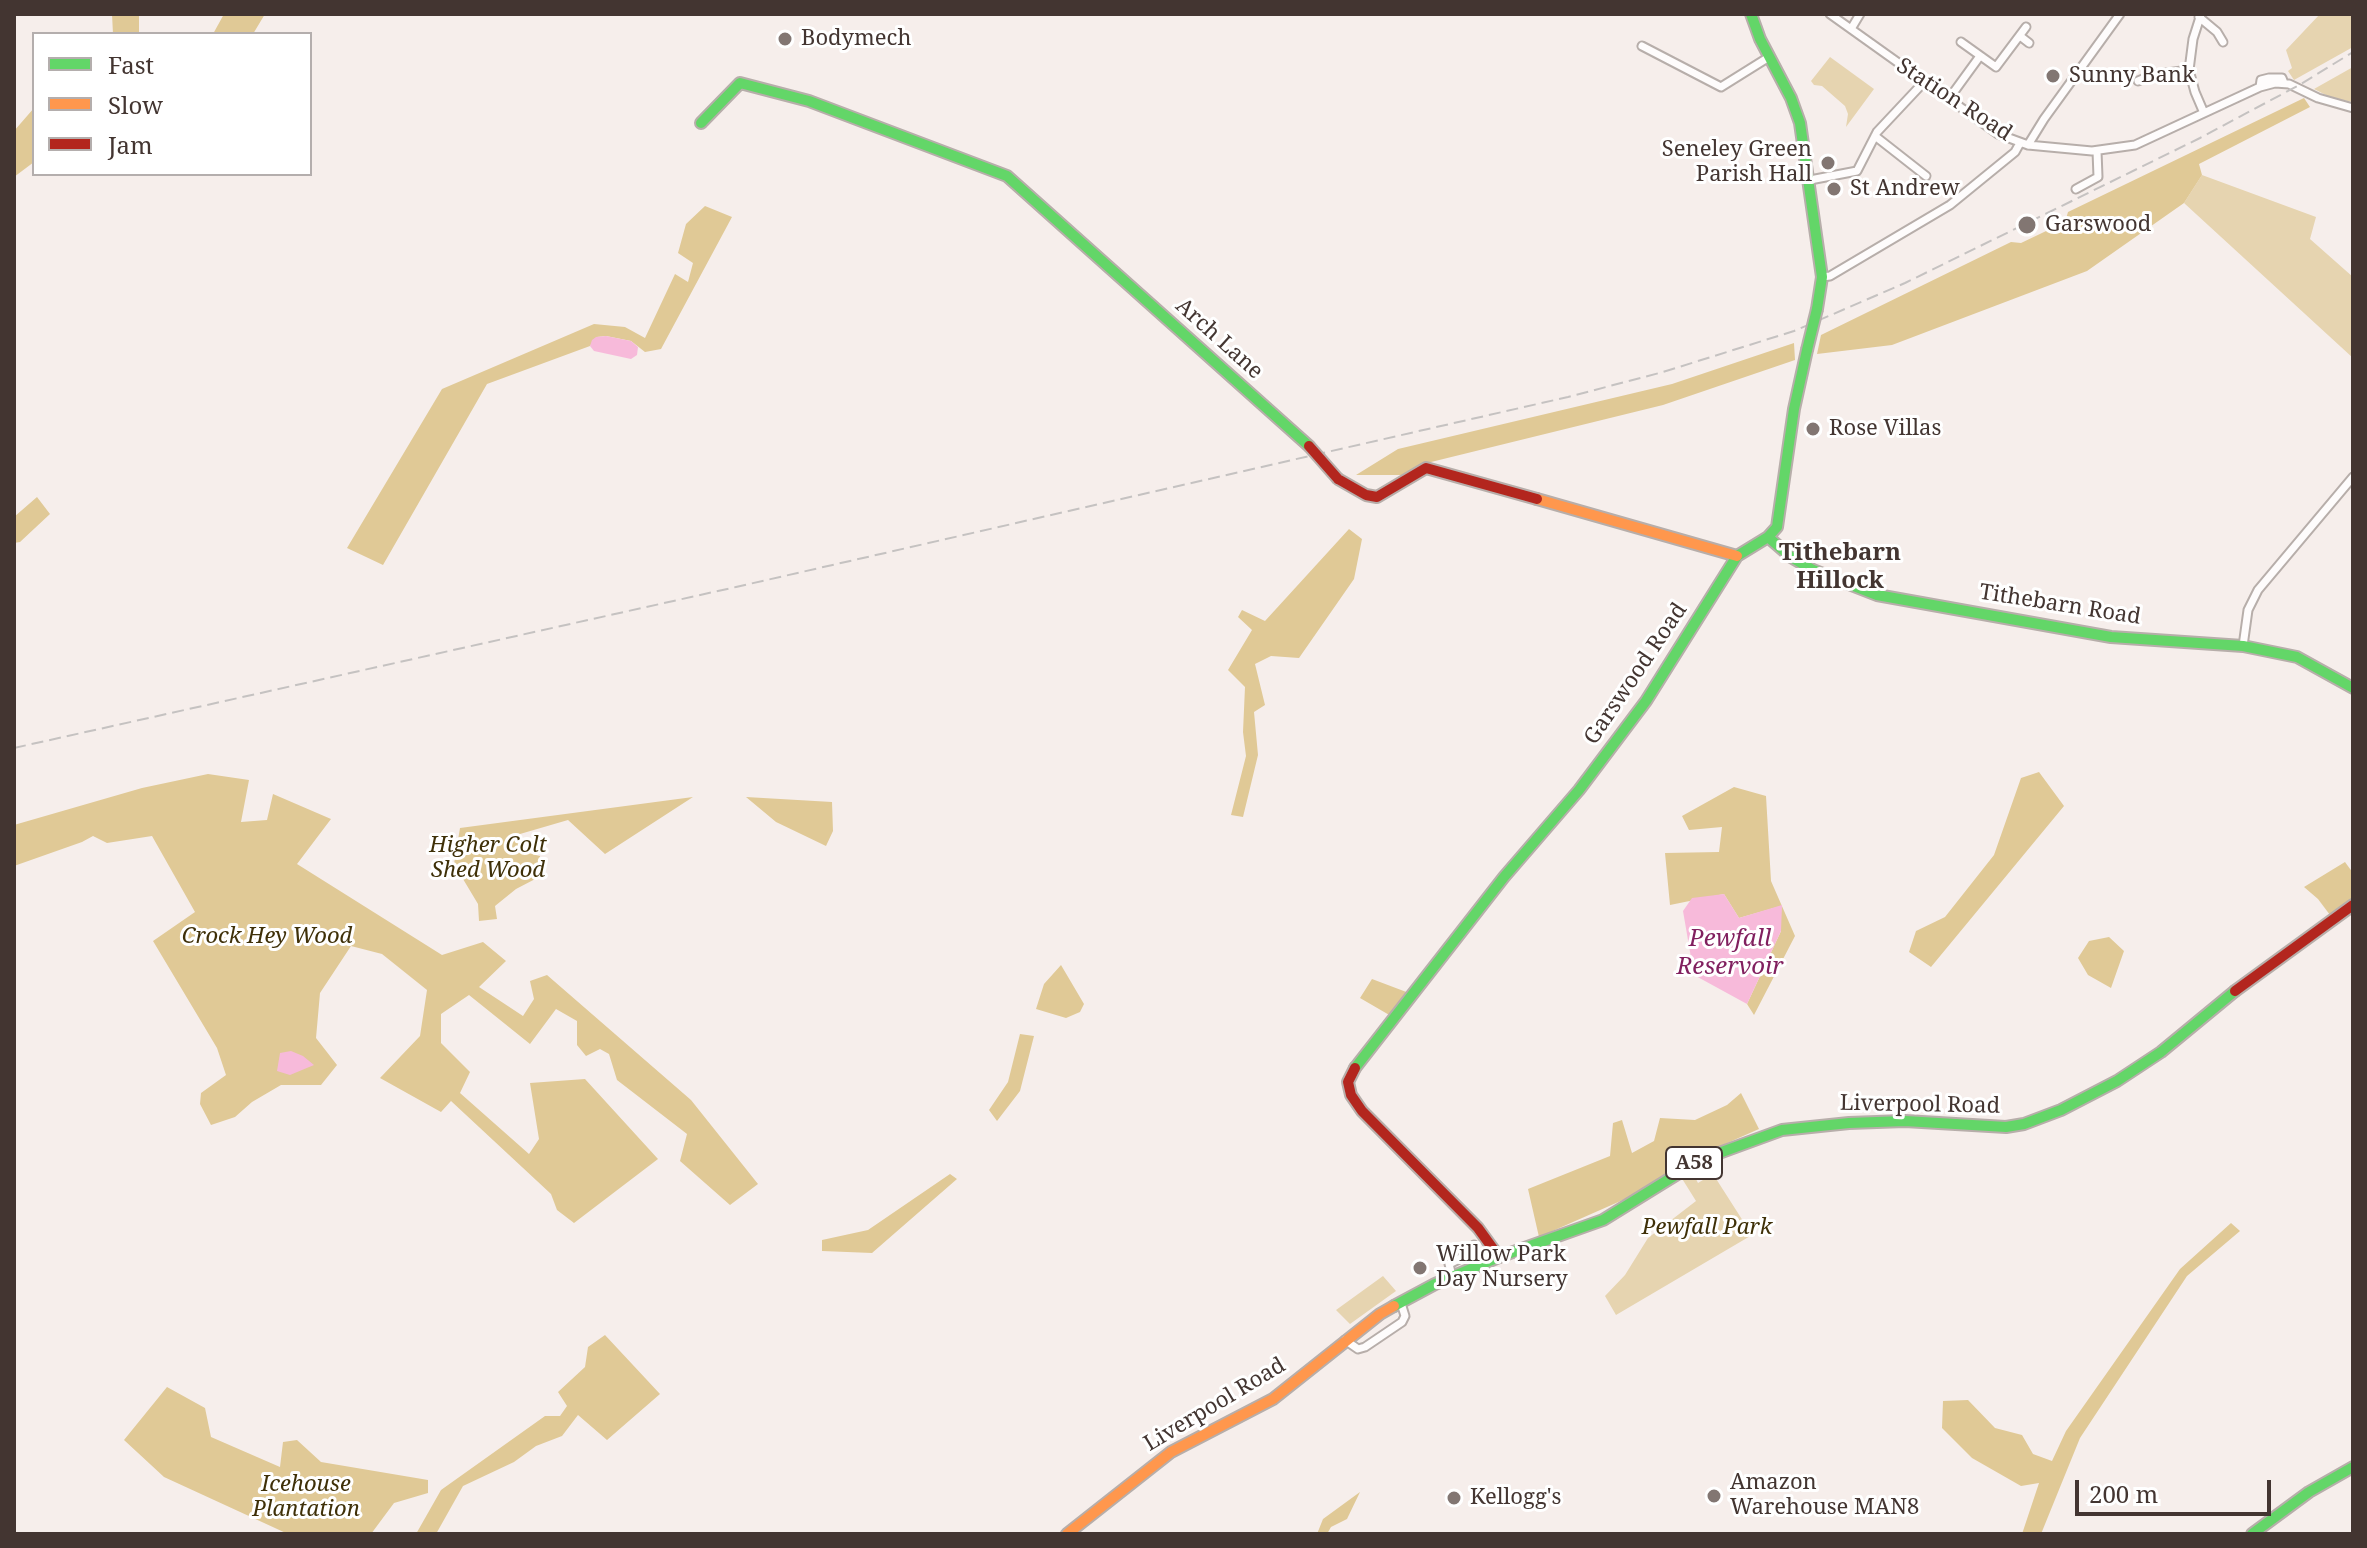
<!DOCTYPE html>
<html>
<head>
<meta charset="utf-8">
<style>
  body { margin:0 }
  #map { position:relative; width:2367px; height:1548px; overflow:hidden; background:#f6eeeb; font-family:"Noto Serif",serif }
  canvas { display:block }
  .frame { position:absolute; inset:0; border:16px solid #433531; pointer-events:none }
  .legend { position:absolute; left:32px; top:32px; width:280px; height:144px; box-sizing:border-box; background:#fff; border:2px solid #b4aead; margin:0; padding:10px 14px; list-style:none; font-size:24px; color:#433531 }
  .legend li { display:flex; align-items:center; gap:16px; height:40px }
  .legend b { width:40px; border:2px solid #b4aead }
  .scale { position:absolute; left:2075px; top:1480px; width:196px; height:36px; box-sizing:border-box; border:4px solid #433531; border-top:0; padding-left:10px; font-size:24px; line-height:28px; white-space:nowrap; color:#433531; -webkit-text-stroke:6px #fff; paint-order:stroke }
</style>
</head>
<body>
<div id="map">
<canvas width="2367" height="1548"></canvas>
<div class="frame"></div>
<ul class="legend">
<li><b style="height:10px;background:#63d668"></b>Fast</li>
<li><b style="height:10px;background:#ff974d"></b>Slow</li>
<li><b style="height:10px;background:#b3261e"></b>Jam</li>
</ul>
<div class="scale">200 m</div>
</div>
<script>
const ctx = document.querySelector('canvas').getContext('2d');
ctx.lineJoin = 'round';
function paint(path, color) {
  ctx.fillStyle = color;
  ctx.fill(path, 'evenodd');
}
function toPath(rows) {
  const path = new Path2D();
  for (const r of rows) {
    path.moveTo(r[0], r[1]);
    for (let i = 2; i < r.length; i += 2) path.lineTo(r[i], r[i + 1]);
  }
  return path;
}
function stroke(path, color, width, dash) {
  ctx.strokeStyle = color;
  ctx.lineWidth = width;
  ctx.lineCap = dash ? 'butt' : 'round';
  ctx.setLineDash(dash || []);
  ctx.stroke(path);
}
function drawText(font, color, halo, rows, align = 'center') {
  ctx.font = font + ' "Noto Serif",serif';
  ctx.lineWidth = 6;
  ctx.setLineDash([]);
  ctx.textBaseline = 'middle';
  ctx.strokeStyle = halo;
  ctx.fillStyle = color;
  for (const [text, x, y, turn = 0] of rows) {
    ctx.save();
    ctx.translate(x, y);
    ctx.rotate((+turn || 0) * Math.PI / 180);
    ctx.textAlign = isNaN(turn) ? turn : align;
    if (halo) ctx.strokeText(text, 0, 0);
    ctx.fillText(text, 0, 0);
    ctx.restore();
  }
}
paint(toPath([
  [2320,14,2353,14,2353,47,2294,80,2288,71,2292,68,2286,50],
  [1830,57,1874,89,1846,127,1848,114,1845,106,1822,86,1814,85,1811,81],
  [2353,67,2353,102,2332,98,2314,89],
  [2202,175,2316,217,2310,239,2353,277,2353,358,2184,203],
  [1692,1171,1698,1183,1713,1174,1752,1235,1616,1315,1605,1296,1625,1275,1648,1238,1696,1201,1681,1177],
  [1383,1276,1396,1291,1350,1324,1336,1310]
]), '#e6d4b0');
paint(toPath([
  [112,14,139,14,139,34,113,34],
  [224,14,265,14,253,34,213,34],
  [2304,98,2310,107,2199,164,2202,175,2184,203,2087,271,1892,345,1817,354,1821,335,2011,242,2021,243,2065,222,2068,212],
  [34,108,34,162,14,177,14,131],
  [705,206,732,217,661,349,645,352,631,341,606,336,597,337,590,346,487,384,383,565,347,548,442,389,594,324,625,327,645,338,675,274,688,282,693,263,678,253,686,224],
  [1794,343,1795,360,1663,405,1427,463,1403,475,1356,475,1398,449,1672,384],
  [37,497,50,514,20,542,14,543,14,517],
  [1349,529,1362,539,1354,579,1299,658,1271,656,1255,664,1265,705,1254,712,1258,755,1243,817,1231,815,1246,756,1243,732,1245,687,1228,670,1252,630,1238,617,1242,610,1265,621],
  [2039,772,2064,806,1931,967,1909,952,1916,931,1945,917,1994,855,2021,778],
  [208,774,249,780,241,822,267,820,273,794,331,819,297,864,442,955,483,942,506,961,479,987,523,1016,534,999,530,981,547,975,691,1100,758,1184,730,1205,680,1161,687,1134,617,1080,609,1054,600,1049,586,1056,577,1045,577,1021,556,1009,530,1044,469,995,441,1014,441,1043,470,1072,460,1093,529,1154,539,1139,530,1083,585,1079,658,1159,574,1223,557,1210,551,1194,451,1101,441,1112,380,1078,420,1036,427,990,382,954,351,946,320,993,316,1038,337,1065,321,1085,281,1085,252,1102,235,1117,211,1125,200,1104,201,1093,226,1075,217,1048,153,941,195,912,152,836,107,843,93,836,82,842,14,866,14,825,142,788],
  [1734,787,1766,796,1771,881,1795,936,1754,1015,1747,1004,1781,931,1781,906,1739,918,1724,894,1670,905,1665,853,1719,852,1722,827,1689,830,1682,816],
  [693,797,605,854,568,820,520,834,520,851,540,856,541,876,516,889,495,906,497,919,479,921,478,904,454,864,460,828],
  [746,797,832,802,833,831,826,846,776,822],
  [2345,862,2353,873,2353,898,2330,915,2318,899,2304,887],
  [2109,937,2124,951,2111,988,2088,975,2078,958,2089,941],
  [1061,965,1084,1004,1080,1012,1066,1018,1036,1009,1044,984],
  [1372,979,1409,993,1391,1016,1360,998],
  [1020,1034,1034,1036,1020,1091,997,1121,989,1110,1008,1082],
  [1741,1093,1759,1129,1682,1163,1641,1192,1539,1237,1528,1189,1610,1156,1613,1123,1622,1120,1632,1153,1654,1141,1660,1118,1695,1120,1727,1105],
  [950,1174,957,1179,872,1253,822,1251,822,1240,868,1230],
  [2231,1223,2240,1231,2187,1276,2080,1438,2041,1534,2022,1534,2039,1483,2021,1486,1972,1458,1942,1428,1943,1401,1968,1400,1995,1428,2022,1435,2033,1454,2052,1461,2066,1431,2180,1269],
  [605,1335,660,1394,607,1440,578,1415,562,1436,536,1446,514,1462,463,1486,436,1534,416,1534,441,1490,545,1416,560,1416,567,1406,558,1392,585,1367,588,1347],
  [167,1387,205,1408,211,1437,280,1467,283,1442,297,1440,321,1462,428,1480,428,1493,394,1503,371,1534,288,1534,164,1477,124,1440],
  [1360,1492,1347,1519,1331,1527,1327,1534,1317,1534,1323,1519]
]), '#e0c996');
paint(toPath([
  [606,336,631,341,638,347,637,355,631,359,594,351,590,346,592,340,596,337],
  [1724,894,1739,918,1782,905,1781,931,1747,1004,1694,975,1683,911,1692,898],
  [291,1051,303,1056,314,1065,290,1075,277,1071,280,1053]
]), '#f7bada');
const street = toPath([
  [1830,14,1998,134,2028,145,2092,151,2135,145,2260,87,2275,83,2289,84,2318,98,2353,108],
  [2201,14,2193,39,2189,70,2195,92,2204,113],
  [2199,17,2217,32,2223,42],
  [1851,29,1860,14],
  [2020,36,2029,43],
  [1961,42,1996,67,2026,27],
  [1642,46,1721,87,1769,57],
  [2138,81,2152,75,2189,70],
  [2260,87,2261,80,2269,78,2282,78,2284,83],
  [1948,100,1980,56],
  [1875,136,1926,176],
  [2028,145,2044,119,2120,14],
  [1810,180,1857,171,1877,132,1923,83],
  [2076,189,2098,177,2097,151],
  [1822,277,1830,276,1950,205,2015,152,2020,143],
  [2243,646,2248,610,2258,590,2353,477],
  [1452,1276,1449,1264,1463,1257,1474,1245],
  [1345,1340,1358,1349,1365,1347,1402,1322,1405,1316,1401,1303]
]);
const fast = toPath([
  [1751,14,1760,39,1791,98,1800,123,1822,277,1817,309],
  [701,123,740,83,809,101,1007,176,1309,446],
  [1768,537,1791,557,1813,570,1877,595,2111,637,2243,646,2297,657,2353,688],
  [1355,1068,1504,877,1579,790,1646,701,1737,556,1768,537,1777,527,1794,409,1807,350],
  [1394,1306,1435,1284,1499,1257,1603,1220,1700,1160,1782,1130,1849,1123,1905,1121,2006,1127,2024,1124,2061,1110,2117,1081,2161,1052,2235,991],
  [2252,1534,2309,1492,2353,1467]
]);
const slow = toPath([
  [1537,499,1737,556],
  [1067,1534,1171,1452,1273,1399,1380,1314,1394,1306]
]);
const jam = toPath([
  [1338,479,1366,495,1377,497,1426,468,1537,499],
  [2235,991,2353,905],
  [1355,1068,1348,1082,1351,1095,1362,1111,1478,1228,1499,1257]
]);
stroke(street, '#b7aeaa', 11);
stroke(fast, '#b7aeaa', 14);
stroke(slow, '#b7aeaa', 14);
stroke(jam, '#b7aeaa', 14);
stroke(street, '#fefcfc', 7);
stroke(fast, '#63d668', 10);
stroke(slow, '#ff974d', 10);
stroke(jam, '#b3261e', 10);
stroke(toPath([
  [14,748,736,587,1568,397,1663,372,1794,331,1905,283,2200,138,2301,84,2353,52]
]), '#c5c2c1', 2, [12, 6]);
const fastBridge = toPath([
  [1807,350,1817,309]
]);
const jamBridge = toPath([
  [1309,446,1338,479]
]);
stroke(fastBridge, '#b7aeaa', 14, []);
stroke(jamBridge, '#b7aeaa', 14, []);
stroke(fastBridge, '#63d668', 10);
stroke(jamBridge, '#b3261e', 10);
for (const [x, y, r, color] of [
  [785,39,8,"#827672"],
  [2053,76,8,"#827672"],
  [1828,163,8,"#827672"],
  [1834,189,8,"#827672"],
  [2027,225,10,"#827672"],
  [1813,429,8,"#827672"],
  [1420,1268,8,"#827672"],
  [1714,1496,8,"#827672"],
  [1454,1498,8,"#827672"]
]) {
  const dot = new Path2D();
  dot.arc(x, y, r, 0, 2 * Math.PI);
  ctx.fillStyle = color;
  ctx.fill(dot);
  stroke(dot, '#fff', 3);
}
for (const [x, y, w] of [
  [1694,1163,56]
]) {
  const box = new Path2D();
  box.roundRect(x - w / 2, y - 16, w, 32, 6);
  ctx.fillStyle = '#fff';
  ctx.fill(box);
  stroke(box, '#433531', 2);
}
drawText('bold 20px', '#433531', null, [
  ["A58",1694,1163]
]);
drawText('22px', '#433531', '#fff', [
  ["Bodymech",801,39],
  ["Sunny Bank",2069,76],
  ["Seneley Green",1812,150,"right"],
  ["Parish Hall",1812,175,"right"],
  ["St Andrew",1850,189],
  ["Garswood",2045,225],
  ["Rose Villas",1829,429],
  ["Willow Park",1436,1255],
  ["Day Nursery",1436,1280],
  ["Amazon",1730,1483],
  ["Warehouse MAN8",1730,1508],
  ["Kellogg's",1470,1498]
], 'left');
drawText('22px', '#433531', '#fff', [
  ["Station Road",1954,100,33],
  ["Arch Lane",1219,339,42],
  ["Tithebarn Road",2060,605,9],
  ["Garswood Road",1636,674,-56],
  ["Liverpool Road",1920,1105,1],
  ["Liverpool Road",1215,1405,-31]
]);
drawText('italic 22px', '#3f3008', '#fff', [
  ["Higher Colt",488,846],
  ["Shed Wood",488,871],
  ["Crock Hey Wood",267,937],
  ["Pewfall Park",1707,1228],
  ["Icehouse",306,1485],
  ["Plantation",306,1510]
]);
drawText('bold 24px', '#433531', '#fff', [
  ["Tithebarn",1840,553],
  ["Hillock",1840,581]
]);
drawText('italic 24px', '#81205f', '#fff', [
  ["Pewfall",1730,939],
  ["Reservoir",1730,967]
]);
</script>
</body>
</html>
